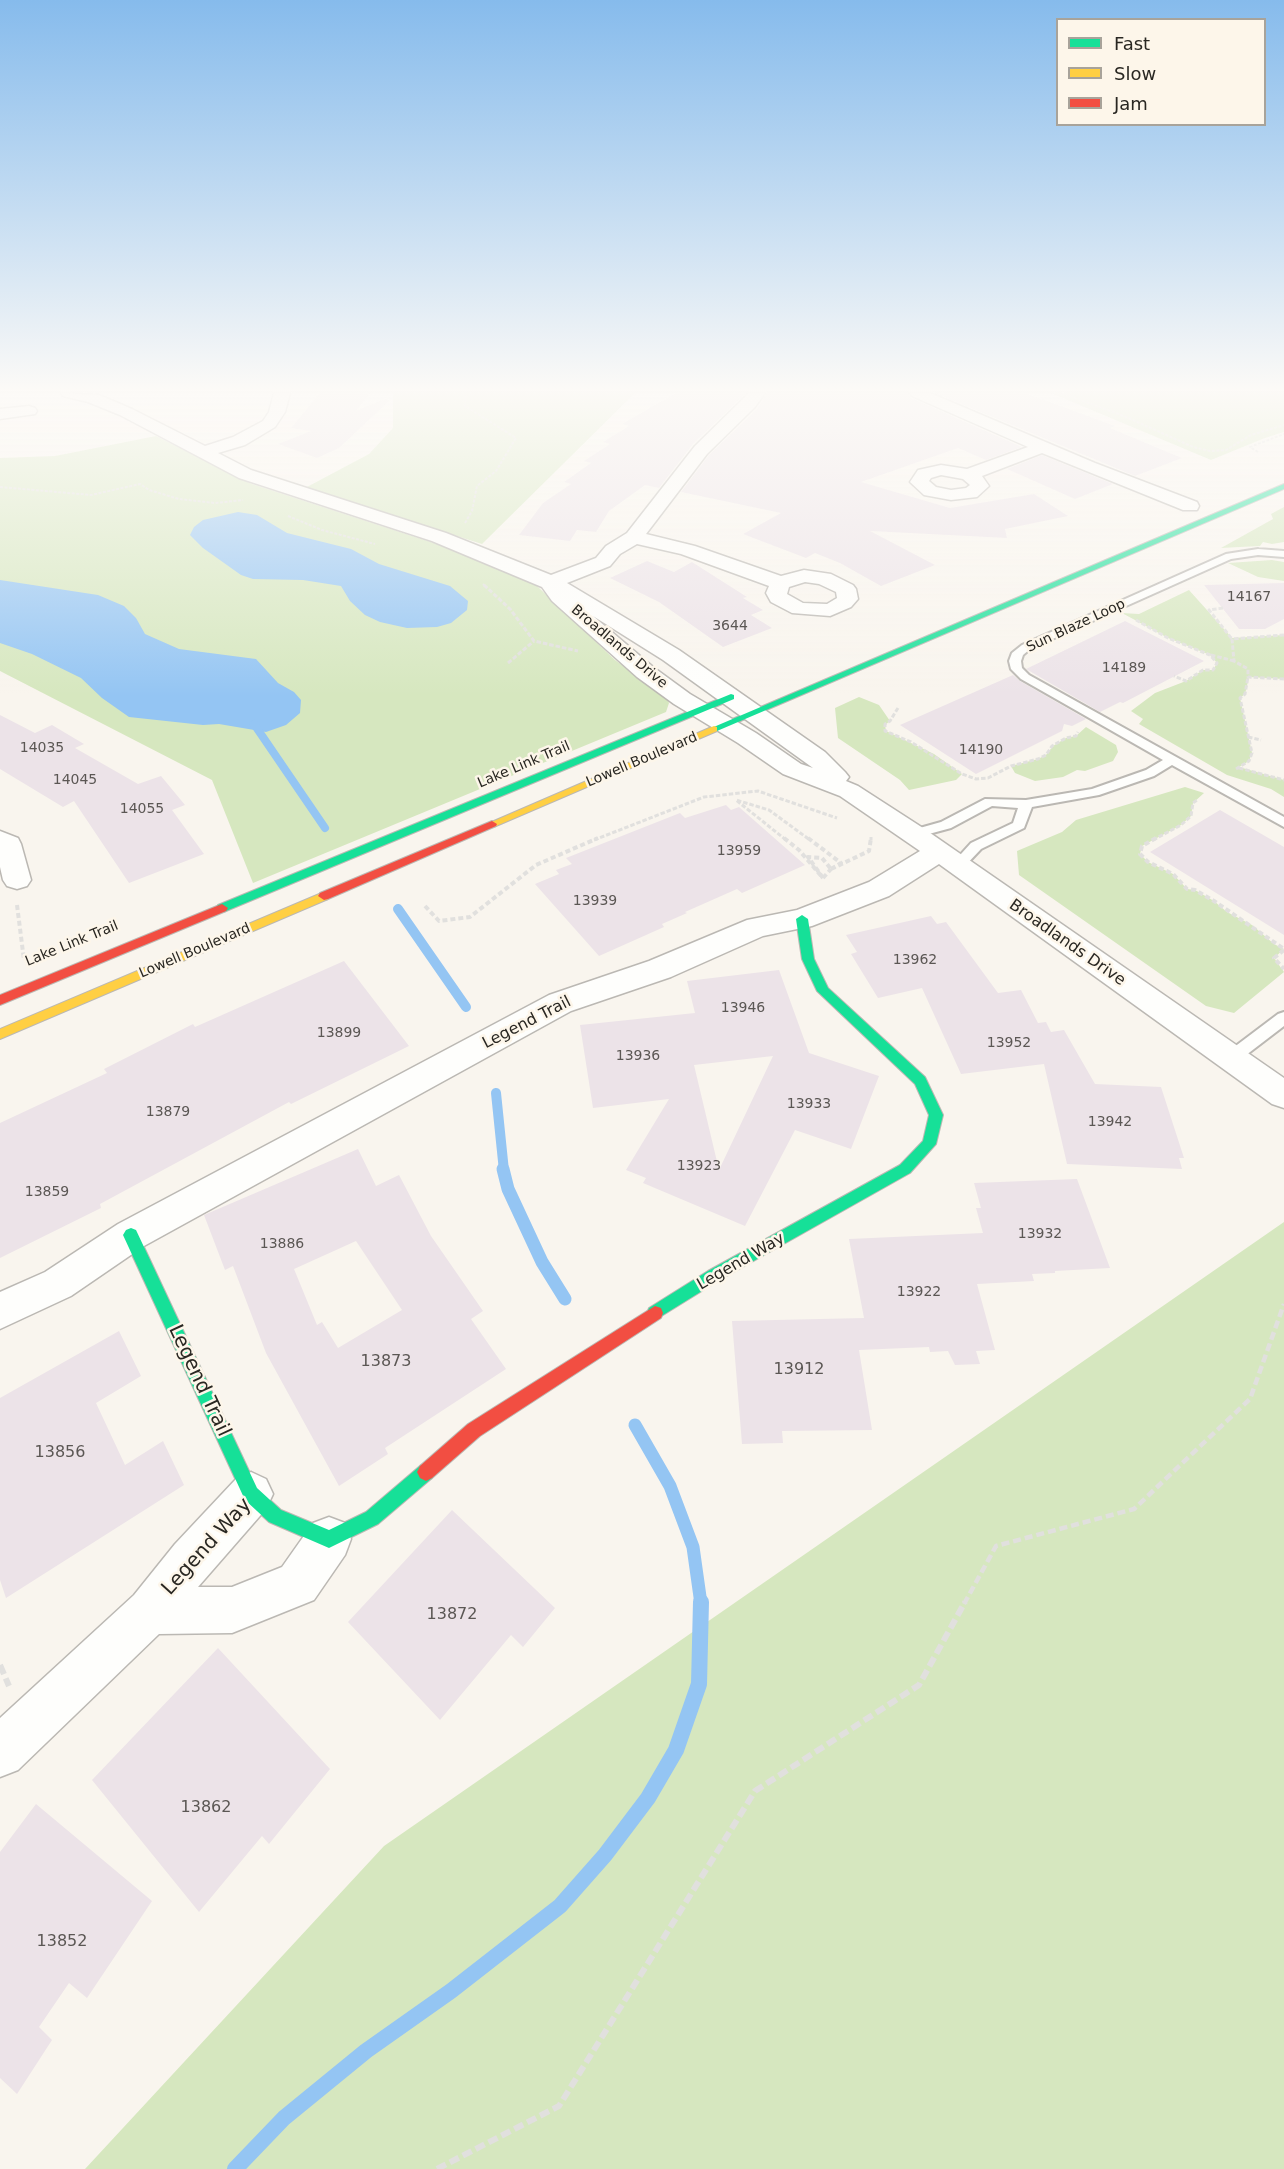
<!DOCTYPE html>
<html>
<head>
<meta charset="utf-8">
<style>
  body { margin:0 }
  #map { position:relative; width:1284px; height:2169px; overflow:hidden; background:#f9f5ee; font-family:"DejaVu Sans",sans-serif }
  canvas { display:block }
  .legend { position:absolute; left:1056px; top:18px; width:210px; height:108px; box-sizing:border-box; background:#fdf6ea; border:2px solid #a8a39a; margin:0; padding:8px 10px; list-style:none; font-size:18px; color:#292722 }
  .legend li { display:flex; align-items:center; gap:12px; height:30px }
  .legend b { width:30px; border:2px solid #a8a39a }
</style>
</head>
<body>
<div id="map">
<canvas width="1284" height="2169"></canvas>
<ul class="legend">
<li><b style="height:8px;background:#16e098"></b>Fast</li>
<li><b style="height:8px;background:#ffcf43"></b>Slow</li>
<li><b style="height:8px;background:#f24e42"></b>Jam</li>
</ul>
</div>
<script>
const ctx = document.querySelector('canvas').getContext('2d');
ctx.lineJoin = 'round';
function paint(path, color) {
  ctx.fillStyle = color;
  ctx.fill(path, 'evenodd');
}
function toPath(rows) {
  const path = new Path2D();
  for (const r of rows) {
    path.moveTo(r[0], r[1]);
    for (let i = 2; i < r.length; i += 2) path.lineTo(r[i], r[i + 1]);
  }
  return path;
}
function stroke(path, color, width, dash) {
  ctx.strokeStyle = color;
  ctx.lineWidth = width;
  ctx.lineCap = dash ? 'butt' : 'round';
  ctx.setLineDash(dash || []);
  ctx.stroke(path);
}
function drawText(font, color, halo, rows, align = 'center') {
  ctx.font = font + ' "DejaVu Sans",sans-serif';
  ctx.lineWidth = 5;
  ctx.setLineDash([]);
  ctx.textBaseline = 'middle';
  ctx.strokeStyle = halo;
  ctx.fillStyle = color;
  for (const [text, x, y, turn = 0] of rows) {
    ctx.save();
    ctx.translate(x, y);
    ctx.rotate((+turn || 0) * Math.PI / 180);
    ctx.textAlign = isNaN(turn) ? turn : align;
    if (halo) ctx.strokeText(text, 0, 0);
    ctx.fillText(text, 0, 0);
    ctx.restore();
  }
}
paint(toPath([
  [393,393,635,393,482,544,305,488,369,454,393,428],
  [1051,393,1284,393,1284,432,1265,438,1211,460],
  [156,436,252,484,483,559,518,574,537,586,615,660,667,698,669,703,666,712,253,883,212,780,0,671,0,458,55,456],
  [1284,507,1284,542,1272,544,1263,542,1260,546,1221,548,1273,519,1271,514],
  [1272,560,1284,562,1284,581,1258,577,1228,563],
  [1189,590,1232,638,1284,635,1284,679,1249,677,1245,694,1240,698,1252,753,1249,761,1239,767,1284,780,1284,797,1271,789,1227,775,1139,724,1143,719,1131,711,1155,693,1186,681,1203,670,1213,670,1217,663,1210,655,1168,638,1122,613,1139,614],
  [859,697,879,705,890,721,885,725,886,731,934,754,962,774,956,780,909,790,900,780,838,738,835,708],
  [1086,727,1116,745,1118,752,1113,761,1085,771,1077,770,1063,777,1035,781,1015,773,1011,766,1038,759,1046,755,1053,746,1066,738,1076,736],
  [1185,787,1204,793,1193,803,1191,816,1181,825,1142,846,1140,854,1148,862,1173,874,1187,889,1195,890,1214,901,1227,912,1252,925,1274,944,1284,949,1274,958,1284,972,1234,1013,1206,1006,1019,875,1017,851,1062,832,1076,820],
  [1284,1222,1284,2169,85,2169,384,1846]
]), '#d6e7bf');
paint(toPath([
  [238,512,257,515,287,533,351,549,379,564,450,586,468,601,467,610,451,623,437,627,407,628,380,622,365,615,350,601,341,586,303,580,253,579,241,575,203,548,190,535,194,527,203,520],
  [0,580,98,595,124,606,136,618,145,634,179,649,256,659,278,683,294,692,301,700,300,713,286,725,266,732,219,724,203,725,129,717,102,698,81,678,32,654,0,643]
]), '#94c5f3');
stroke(toPath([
  [254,724,325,828]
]), '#94c5f3', 8);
stroke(toPath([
  [398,909,466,1007],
  [496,1093,504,1171]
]), '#94c5f3', 10);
stroke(toPath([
  [503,1169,508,1189,542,1262,565,1299],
  [635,1425,670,1486,693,1547,701,1604]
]), '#94c5f3', 13);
stroke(toPath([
  [235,2169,284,2118,366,2051,451,1991,560,1906,605,1855,648,1798,676,1750,699,1684,701,1602]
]), '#94c5f3', 16);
paint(toPath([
  [320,393,370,393,356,411,387,398,389,401,339,448,317,458,278,444,311,431,291,428],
  [676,393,746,393,693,444,659,488,645,485,609,511,596,532,577,530,570,541,519,535,543,503,571,484,564,482,591,463,584,461,610,444,603,442,629,426,622,424],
  [767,393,908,393,911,398,1022,447,986,460,958,448,861,482,950,508,1034,494,1068,516,1005,529,1007,538,870,531,935,565,881,586,840,563,815,553,806,558,743,534,781,513,681,492,709,455,757,409],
  [935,393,1025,393,1115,426,1110,428,1182,458,1135,476],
  [1042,455,1113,484,1075,499,1007,469],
  [647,561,674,572,692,562,747,597,743,598,763,610,751,615,772,628,723,647,659,602,610,578],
  [1284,583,1284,619,1265,629,1239,629,1204,585],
  [1125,621,1204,661,1123,703,1120,702,1100,712,1026,669],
  [1013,675,1020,681,1086,719,1072,726,1064,724,1062,731,976,774,900,725],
  [0,715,35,733,52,725,84,744,75,748,138,784,161,776,185,805,172,810,204,854,129,883,74,801,63,807,0,769],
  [726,805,731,810,739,807,805,865,742,893,737,889,685,912,687,913,662,924,664,927,599,956,535,884,559,874,556,870,572,864,566,858,680,813,685,818],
  [1220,810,1284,847,1284,935,1150,852],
  [931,916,937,924,946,922,998,993,1021,990,1038,1023,1046,1022,1051,1032,1064,1030,1095,1084,1161,1087,1184,1158,1179,1158,1182,1169,1067,1164,1044,1064,961,1074,922,988,878,998,851,954,857,952,846,935],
  [344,961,409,1046,291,1104,289,1102,100,1204,101,1208,0,1258,0,1123,107,1073,104,1069,193,1024,195,1027],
  [779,970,809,1053,879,1076,851,1149,795,1130,745,1226,643,1183,646,1178,626,1170,669,1099,593,1108,580,1025,695,1013,687,981],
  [773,1056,719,1170,694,1065],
  [358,1149,376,1186,399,1175,431,1236,483,1311,471,1319,506,1369,385,1448,388,1454,339,1486,266,1353,233,1266,225,1270,204,1215],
  [356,1241,402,1310,338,1348,322,1322,317,1325,294,1269],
  [1077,1179,1110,1268,1055,1271,1055,1273,1032,1274,1034,1281,977,1284,995,1350,976,1351,980,1364,955,1365,948,1351,930,1352,929,1347,859,1350,872,1430,782,1431,783,1443,742,1444,732,1321,864,1318,849,1239,983,1233,976,1208,981,1208,974,1183],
  [119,1331,141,1376,96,1403,125,1465,163,1441,184,1485,6,1598,0,1580,0,1398],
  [452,1510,555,1608,523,1647,511,1635,440,1720,348,1622],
  [218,1648,330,1769,269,1844,262,1836,199,1912,92,1780],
  [36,1804,152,1901,87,1998,69,1983,39,2027,52,2040,17,2094,0,2078,0,1852]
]), '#ece3e8');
const lane = toPath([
  [1258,549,1284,551,1284,557,1258,555,1231,559,1030,649,1023,655,1021,661,1022,668,1029,675,1284,817,1284,827,1172,765,1154,776,1099,795,1032,807,1024,828,981,849,963,868,953,868,951,865,971,843,1013,823,1018,808,992,806,951,828,914,838,909,837,907,834,909,831,941,822,985,799,1026,800,1092,789,1146,770,1163,760,1021,679,1011,669,1009,661,1012,653,1022,645,1226,554,1258,549],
  [1284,1012,1284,1026,1237,1062,1231,1064,1225,1062,1223,1058,1225,1054,1278,1014,1284,1012]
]);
const street = toPath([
  [61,393,99,395,132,409,205,446,233,437,263,421,269,412,274,393,290,393,285,412,275,427,245,445,218,453,251,470,446,533,551,575,596,558,606,546,627,533,695,446,749,393,765,393,755,407,707,454,646,534,695,546,781,576,804,570,831,574,853,585,856,589,858,599,851,607,830,616,792,613,771,602,766,593,769,586,681,554,637,544,620,554,610,566,567,583,679,650,825,752,845,772,849,777,846,781,858,786,923,828,1284,1078,1284,1108,1272,1104,939,864,889,896,812,926,763,936,671,977,571,1011,144,1246,71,1296,0,1329,0,1292,45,1272,118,1224,549,995,649,961,747,920,797,910,869,882,920,851,840,796,783,774,738,743,674,704,637,677,552,601,542,587,432,541,239,478,120,415,88,402,63,396,61,393],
  [805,582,819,584,836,592,837,598,827,604,803,603,787,594,789,587,805,582],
  [593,616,663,660,813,768,801,764,756,733,690,694,653,667,593,616],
  [910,393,930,393,1095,463,1197,502,1199,506,1197,510,1183,510,1042,453,982,476,989,486,977,497,951,500,924,495,910,482,918,470,941,465,967,469,1028,447,912,396,910,393],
  [941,475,963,479,970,485,966,488,951,490,936,487,929,481,931,478,941,475],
  [29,406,35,408,37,411,35,414,0,419,0,409,29,406],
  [0,831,18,838,21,844,31,880,27,886,17,889,7,886,3,880,0,867,0,831],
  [251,1472,266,1479,273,1494,266,1509,198,1587,232,1587,282,1567,313,1523,329,1517,345,1523,351,1539,345,1555,314,1600,232,1633,159,1634,18,1770,0,1777,0,1718,134,1595,175,1544,236,1479,251,1472]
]);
const fast = toPath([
  [1284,484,1284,489,717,731,709,729,1284,484],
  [731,694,734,695,734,699,226,911,222,912,216,908,218,905,731,694],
  [802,915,808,919,814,959,828,988,925,1077,943,1115,936,1144,910,1173,718,1281,655,1320,649,1318,647,1313,649,1308,708,1271,900,1165,923,1141,929,1115,915,1084,817,991,802,959,796,919,802,915],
  [131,1228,136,1230,257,1488,281,1510,329,1530,366,1512,420,1466,426,1463,432,1466,435,1472,432,1478,378,1524,329,1548,269,1522,245,1500,123,1235,126,1230,131,1228]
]);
const slow = toPath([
  [714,726,717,727,717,731,496,826,492,827,487,824,714,726],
  [324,892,328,893,330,896,328,899,0,1039,0,1029,324,892]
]);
const jam = toPath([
  [492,821,497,824,496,826,328,899,324,900,318,896,320,893,492,821],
  [222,904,228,908,226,911,0,1005,0,995,222,904],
  [655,1306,661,1308,663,1313,661,1318,480,1436,432,1478,426,1481,420,1478,417,1472,420,1466,468,1424,655,1306]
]);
stroke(lane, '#bbb8b3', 4);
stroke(street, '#bbb8b3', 3);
stroke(fast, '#bbb8b3', 2);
stroke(slow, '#bbb8b3', 2);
stroke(jam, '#bbb8b3', 2);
stroke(toPath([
  [1061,393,1124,416,1193,447,1210,451,1226,450,1251,435,1284,425],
  [1258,452,1250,447,1284,434],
  [0,487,91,495,140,484,149,490,179,499,215,503,243,500],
  [288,516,322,530,375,544],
  [465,523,472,511,477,486,496,471,516,438,465,406,466,393],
  [483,584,486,587]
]), '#e1e0de', 2, [3, 1.5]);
stroke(toPath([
  [484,585,510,609,534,641,578,651],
  [1223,608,1209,610,1232,639],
  [1136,620,1168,638,1210,655,1217,663,1213,670,1203,670,1186,681,1174,676],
  [1284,635,1232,639,1234,661,1248,669,1248,677,1284,679],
  [1211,655,1234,661],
  [508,663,534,641],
  [898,708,890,721,885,724,885,731,911,742,962,774,976,779,988,778,1011,766,1038,759,1046,755,1052,746,1066,738,1076,736,1078,732],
  [1248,737,1261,740],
  [1239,768,1284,780],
  [1236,769,1249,761,1252,753,1240,698,1245,694,1248,677],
  [594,840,704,797,758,791,837,818],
  [786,840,736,800,769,810,810,840],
  [871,840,871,837],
  [1153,840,1181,825,1191,816,1193,803,1197,800]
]), '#e1e0de', 3, [4.5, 2]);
stroke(toPath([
  [784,838,799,850,823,878],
  [808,838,841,863,831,869],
  [1156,838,1142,846,1140,854,1148,862,1173,874,1187,889,1195,890,1214,901,1284,949],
  [831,869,869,851,871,838],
  [823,878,808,857,822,858,831,869],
  [823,878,831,869],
  [17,905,24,960],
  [425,906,439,921,470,917,536,865,598,838],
  [1284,950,1274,958,1284,969]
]), '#e1e0de', 4, [5, 3]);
stroke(toPath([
  [964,1604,996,1546,1134,1509,1250,1399,1284,1304]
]), '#e1e0de', 4.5, [8, 4]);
stroke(toPath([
  [0,1665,9,1686],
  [437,2169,559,2106,755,1791,919,1685,965,1602]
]), '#e1e0de', 6, [10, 4.5]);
paint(lane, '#fefefc');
paint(street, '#fefefc');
paint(fast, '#16e098');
paint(slow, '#ffcf43');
paint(jam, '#f24e42');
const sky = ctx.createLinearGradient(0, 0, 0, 696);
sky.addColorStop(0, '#86bbec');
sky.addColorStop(0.56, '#fcfaf7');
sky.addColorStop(1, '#fcfaf700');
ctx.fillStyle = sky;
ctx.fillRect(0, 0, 1284, 696);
drawText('14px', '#5b5754', null, [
  ["14167",1249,597],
  ["3644",730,626],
  ["14189",1124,668],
  ["14035",42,748],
  ["14190",981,750],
  ["14045",75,780],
  ["14055",142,809],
  ["13959",739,851],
  ["13939",595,901],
  ["13962",915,960],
  ["13946",743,1008],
  ["13899",339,1033],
  ["13952",1009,1043],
  ["13936",638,1056],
  ["13933",809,1104],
  ["13879",168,1112],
  ["13942",1110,1122],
  ["13923",699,1166],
  ["13859",47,1192],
  ["13932",1040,1234],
  ["13886",282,1244],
  ["13922",919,1292]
]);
drawText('14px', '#292722', '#fdf6ea', [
  ["Sun Blaze Loop",1076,626,-25],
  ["Broadlands Drive",619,647,40],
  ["Lowell Boulevard",642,760,-23],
  ["Lake Link Trail",524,765,-23],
  ["Lake Link Trail",72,944,-22],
  ["Lowell Boulevard",195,951,-23]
]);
drawText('16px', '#292722', '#fdf6ea', [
  ["Broadlands Drive",1067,943,35],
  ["Legend Trail",527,1023,-27],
  ["Legend Way",741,1262,-30]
]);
drawText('16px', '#5b5754', null, [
  ["13873",386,1362],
  ["13912",799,1370],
  ["13856",60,1453],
  ["13872",452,1615],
  ["13862",206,1808],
  ["13852",62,1942]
]);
drawText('20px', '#292722', '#fdf6ea', [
  ["Legend Trail",199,1381,65],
  ["Legend Way",207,1547,-48]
]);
</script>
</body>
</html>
